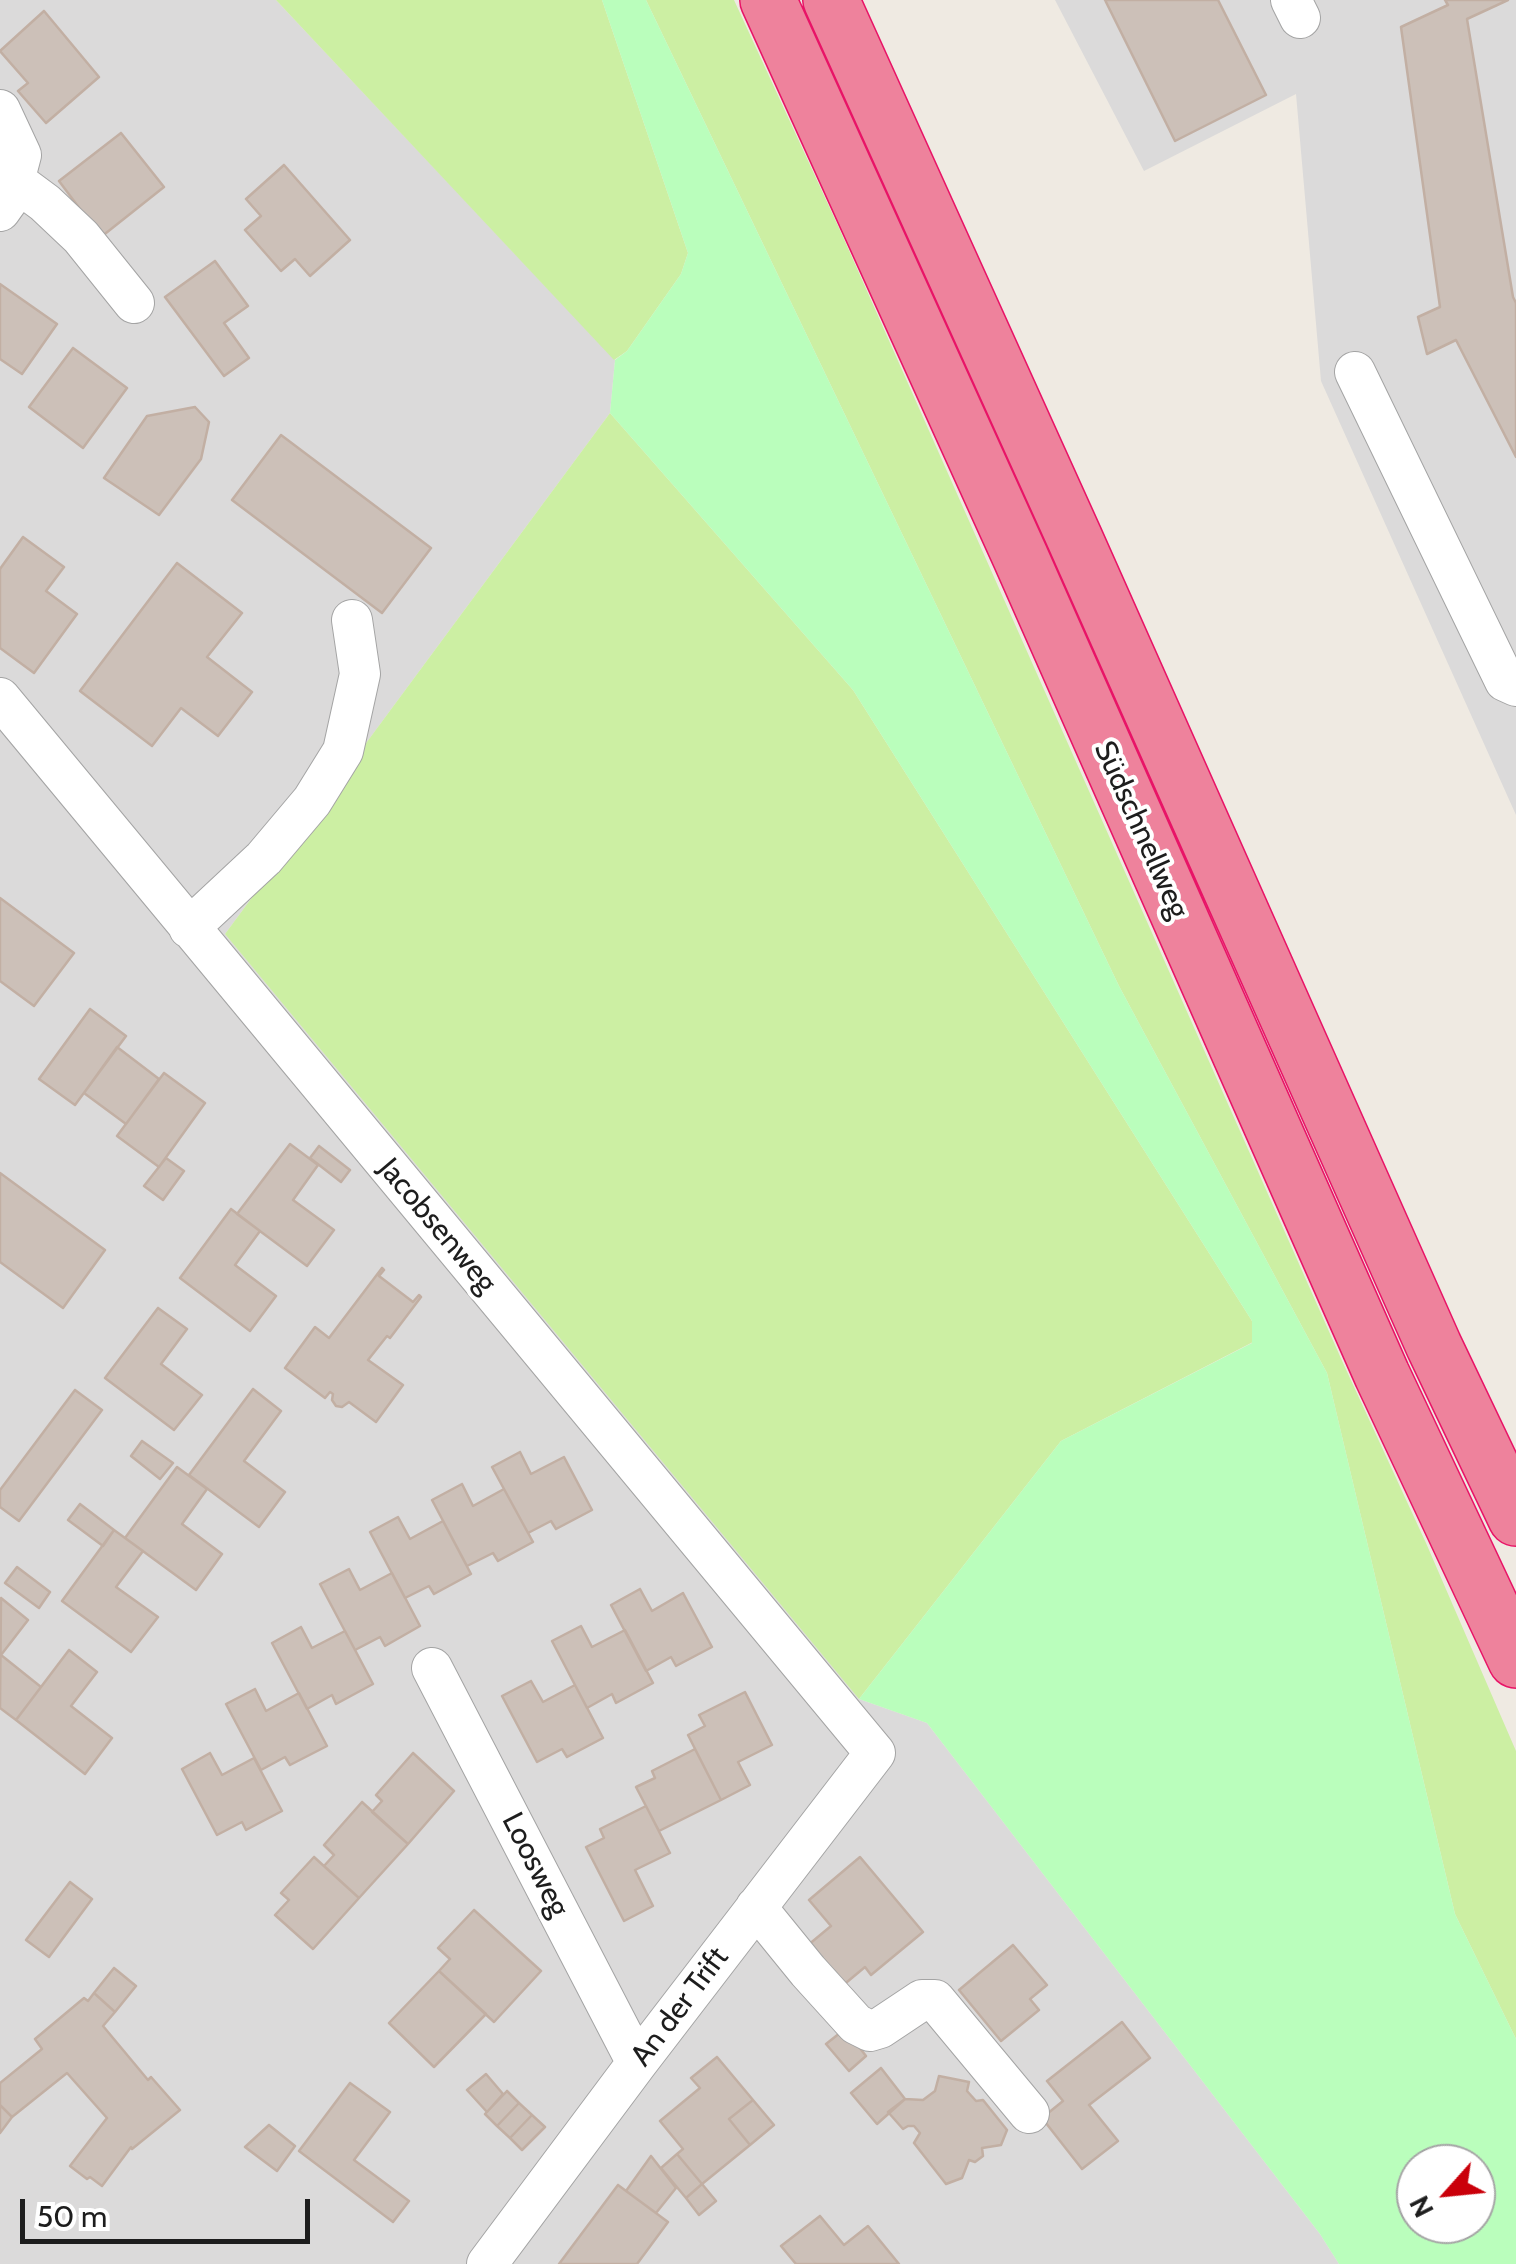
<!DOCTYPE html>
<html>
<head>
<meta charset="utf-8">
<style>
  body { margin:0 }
  #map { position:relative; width:1516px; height:2264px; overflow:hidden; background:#efeae2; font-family:Cabin,sans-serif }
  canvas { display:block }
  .north { position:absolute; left:1396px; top:2144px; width:100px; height:100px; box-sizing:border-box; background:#fff; border:2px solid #a5a5a5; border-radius:50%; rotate:243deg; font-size:28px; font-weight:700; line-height:40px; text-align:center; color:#1d1d1d }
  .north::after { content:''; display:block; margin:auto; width:35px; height:45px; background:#ca000a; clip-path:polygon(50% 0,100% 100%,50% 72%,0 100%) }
  .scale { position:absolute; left:20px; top:2199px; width:290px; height:45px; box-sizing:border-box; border:5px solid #1d1d1d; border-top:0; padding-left:12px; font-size:30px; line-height:35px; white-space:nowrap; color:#1d1d1d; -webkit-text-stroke:8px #fff; paint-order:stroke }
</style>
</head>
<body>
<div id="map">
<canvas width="1516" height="2264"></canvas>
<div class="north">N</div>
<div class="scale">50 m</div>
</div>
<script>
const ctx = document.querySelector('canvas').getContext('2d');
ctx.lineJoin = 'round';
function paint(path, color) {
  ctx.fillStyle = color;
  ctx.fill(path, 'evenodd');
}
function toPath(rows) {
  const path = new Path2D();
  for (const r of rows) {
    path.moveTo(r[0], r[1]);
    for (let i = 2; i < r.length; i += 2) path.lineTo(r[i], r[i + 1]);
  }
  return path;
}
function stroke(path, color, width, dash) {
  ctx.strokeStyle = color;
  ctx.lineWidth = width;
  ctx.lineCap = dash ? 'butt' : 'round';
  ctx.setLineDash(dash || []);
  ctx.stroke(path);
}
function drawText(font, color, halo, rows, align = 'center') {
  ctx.font = font + ' Cabin,sans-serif';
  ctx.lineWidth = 8;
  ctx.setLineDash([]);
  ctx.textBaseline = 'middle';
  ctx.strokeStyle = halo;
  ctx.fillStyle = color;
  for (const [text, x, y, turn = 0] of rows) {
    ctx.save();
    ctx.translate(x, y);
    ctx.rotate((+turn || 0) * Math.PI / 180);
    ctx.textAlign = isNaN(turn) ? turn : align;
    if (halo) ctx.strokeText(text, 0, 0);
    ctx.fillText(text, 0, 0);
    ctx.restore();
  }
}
paint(toPath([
  [0,0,276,0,615,360,610,413,225,934,859,1699,927,1723,1320,2234,1339,2264,0,2264],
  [1055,0,1516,0,1516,815,1321,381,1296,94,1144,171]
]), '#dbdada');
paint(toPath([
  [276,0,602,0,688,253,681,274,627,351,614,360],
  [646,0,734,0,839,228,1343,1363,1426,1543,1516,1751,1516,2039,1455,1914,1327,1373,1119,986],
  [610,413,853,690,1252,1321,1253,1342,1061,1441,859,1699,225,934]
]), '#ccefa3');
paint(toPath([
  [602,0,646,0,1119,986,1327,1373,1455,1914,1516,2039,1516,2264,1339,2264,1320,2234,927,1723,859,1699,1061,1441,1252,1343,1252,1321,853,690,610,413,615,360,627,351,681,274,688,253],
  [1416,2164,1476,2164,1476,2224,1416,2224]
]), '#bafebc');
const building = toPath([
  [1105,0,1218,0,1266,95,1175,141,1105,0],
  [1445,0,1508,0,1467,19,1513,297,1516,303,1516,457,1456,340,1427,354,1418,317,1440,307,1401,27,1448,5,1445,0],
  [44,11,99,77,46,123,18,91,28,83,0,51,44,11],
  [121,133,164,187,101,237,59,181,121,133],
  [284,165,350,240,310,276,295,259,281,271,245,230,261,216,246,199,284,165],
  [215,261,248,306,224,323,249,358,224,376,165,297,215,261],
  [0,284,57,324,22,374,0,359,0,284],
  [73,348,127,388,83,448,29,407,73,348],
  [195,407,209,422,201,459,159,515,104,478,147,416,195,407],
  [281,435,431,548,382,613,232,500,281,435],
  [23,537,64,567,46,591,77,614,34,673,0,648,0,569,23,537],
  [177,563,242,613,207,657,252,692,218,736,181,708,152,746,80,691,177,563],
  [0,898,74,953,34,1006,0,981,0,898],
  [90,1009,126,1036,75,1105,39,1079,90,1009],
  [117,1047,159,1079,126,1124,84,1093,117,1047],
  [164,1073,205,1103,159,1167,117,1136,164,1073],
  [290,1144,318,1165,293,1200,334,1230,307,1266,237,1214,290,1144],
  [319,1146,350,1170,341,1182,310,1158,319,1146],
  [166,1158,184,1171,163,1200,144,1186,166,1158],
  [0,1173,105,1250,63,1308,0,1262,0,1173],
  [231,1209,260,1231,235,1265,276,1296,250,1331,180,1278,231,1209],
  [382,1268,384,1270,379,1276,413,1302,419,1295,421,1297,390,1338,387,1336,368,1360,403,1385,376,1422,349,1402,342,1407,336,1406,332,1400,333,1394,330,1392,325,1398,285,1368,315,1327,329,1338,382,1268],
  [158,1308,187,1329,161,1364,202,1395,174,1430,105,1378,158,1308],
  [253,1389,281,1411,244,1461,285,1492,259,1527,189,1475,253,1389],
  [75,1390,102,1410,19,1521,0,1507,0,1490,75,1390],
  [142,1441,173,1463,160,1479,131,1456,142,1441],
  [520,1452,531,1474,564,1457,592,1510,556,1529,551,1521,528,1533,492,1467,520,1452],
  [177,1467,207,1489,182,1524,222,1554,196,1590,125,1538,177,1467],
  [462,1484,473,1506,504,1489,533,1542,498,1561,493,1553,467,1566,432,1500,462,1484],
  [80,1504,114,1530,103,1546,68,1520,80,1504],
  [398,1517,410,1539,443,1521,471,1574,434,1594,429,1586,405,1598,370,1532,398,1517],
  [114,1530,143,1551,116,1587,158,1617,131,1652,62,1601,114,1530],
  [17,1567,50,1592,39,1608,5,1583,17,1567],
  [349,1569,360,1590,392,1573,420,1626,385,1646,380,1637,355,1650,320,1584,349,1569],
  [640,1589,652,1611,683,1593,712,1647,676,1666,671,1657,646,1671,611,1605,640,1589],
  [1,1598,28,1620,1,1655,41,1687,16,1720,0,1708,1,1598],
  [581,1626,592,1647,625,1630,653,1683,616,1703,612,1694,587,1708,552,1641,581,1626],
  [301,1627,312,1648,345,1631,373,1684,336,1704,332,1695,307,1709,272,1643,301,1627],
  [69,1650,97,1672,71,1706,112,1738,85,1774,16,1720,69,1650],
  [531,1681,543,1702,575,1685,603,1738,567,1757,562,1749,537,1762,502,1696,531,1681],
  [255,1689,266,1711,299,1693,327,1746,290,1765,285,1757,261,1770,226,1704,255,1689],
  [745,1692,772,1745,738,1762,750,1785,721,1800,688,1735,705,1726,699,1715,745,1692],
  [695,1749,721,1800,659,1831,636,1787,655,1778,652,1771,695,1749],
  [210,1753,222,1775,254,1758,282,1811,246,1830,242,1822,217,1835,182,1769,210,1753],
  [413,1753,454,1791,408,1844,372,1812,382,1801,376,1795,413,1753],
  [362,1802,408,1844,359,1898,324,1866,334,1855,324,1845,362,1802],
  [646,1806,670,1853,635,1870,653,1906,624,1921,586,1847,604,1838,600,1829,646,1806],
  [314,1857,359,1898,313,1949,275,1915,289,1900,281,1893,314,1857],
  [860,1857,923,1932,871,1975,865,1967,841,1987,807,1946,831,1926,809,1900,860,1857],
  [70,1882,92,1899,49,1957,26,1940,70,1882],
  [474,1910,541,1971,494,2022,439,1971,450,1959,438,1948,474,1910],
  [1013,1945,1047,1985,1030,1999,1039,2010,1001,2041,959,1990,1013,1945],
  [114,1968,136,1986,115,2012,94,1993,114,1968],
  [439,1971,486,2014,434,2067,389,2023,439,1971],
  [94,1993,115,2012,103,2026,148,2080,151,2077,180,2110,132,2149,131,2147,102,2186,90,2177,87,2179,70,2166,107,2118,67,2073,12,2117,0,2105,0,2083,42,2049,35,2039,84,1998,88,2001,94,1993],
  [1122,2022,1150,2058,1089,2105,1118,2141,1082,2169,1042,2118,1063,2101,1047,2081,1122,2022],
  [845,2029,866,2056,849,2071,826,2044,845,2029],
  [717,2057,753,2100,729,2119,750,2145,702,2184,677,2154,683,2149,660,2121,700,2088,691,2078,717,2057],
  [881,2068,905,2099,877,2124,851,2093,881,2068],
  [486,2074,503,2094,487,2112,467,2090,486,2074],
  [939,2076,969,2082,967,2091,976,2101,983,2100,1007,2130,1001,2145,982,2148,983,2156,975,2162,969,2160,962,2178,946,2184,914,2143,920,2133,914,2126,908,2126,903,2129,888,2112,905,2099,923,2100,935,2091,939,2076],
  [350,2083,390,2112,354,2160,409,2201,393,2222,299,2151,350,2083],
  [507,2091,519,2103,497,2126,485,2114,507,2091],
  [753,2100,774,2125,750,2145,729,2119,753,2100],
  [519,2103,532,2115,510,2138,497,2126,519,2103],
  [0,2105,12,2117,0,2133,0,2105],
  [532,2115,545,2127,522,2150,510,2138,532,2115],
  [269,2125,295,2146,277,2171,245,2147,269,2125],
  [677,2154,702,2184,686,2198,661,2168,677,2154],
  [651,2156,676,2188,656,2213,626,2191,651,2156],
  [702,2184,716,2201,699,2215,686,2198,702,2184],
  [618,2185,668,2222,637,2264,559,2264,618,2185],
  [820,2216,844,2245,868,2226,899,2264,796,2264,781,2246,820,2216]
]);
paint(building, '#ccc0b8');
stroke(building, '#c2afa3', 2.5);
const minor = toPath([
  [1291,0,1300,18],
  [0,110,21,155,10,197,0,211],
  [14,180,45,203,81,237,134,303],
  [1355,372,1505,681,1516,686],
  [0,698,875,1753,637,2063,487,2264],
  [189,928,264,858,312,801,343,751,360,674,352,620],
  [432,1668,637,2063],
  [756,1907,808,1971,856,2024,870,2031,880,2028,922,2000,935,2000,1029,2113]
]);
const highway = toPath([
  [768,0,1020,556,1382,1375,1516,1660],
  [831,0,1074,537,1434,1346,1516,1518]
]);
stroke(minor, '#a4a4a4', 42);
stroke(highway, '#e81467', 58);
stroke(minor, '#fff', 40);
stroke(highway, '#ee829c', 55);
drawText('30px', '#1d1d1d', '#fff', [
  ["Südschnellweg",1141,830,66],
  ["Jacobsenweg",437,1226,50],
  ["Loosweg",535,1865,63],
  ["An der Trift",680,2007,-53]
]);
</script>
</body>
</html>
